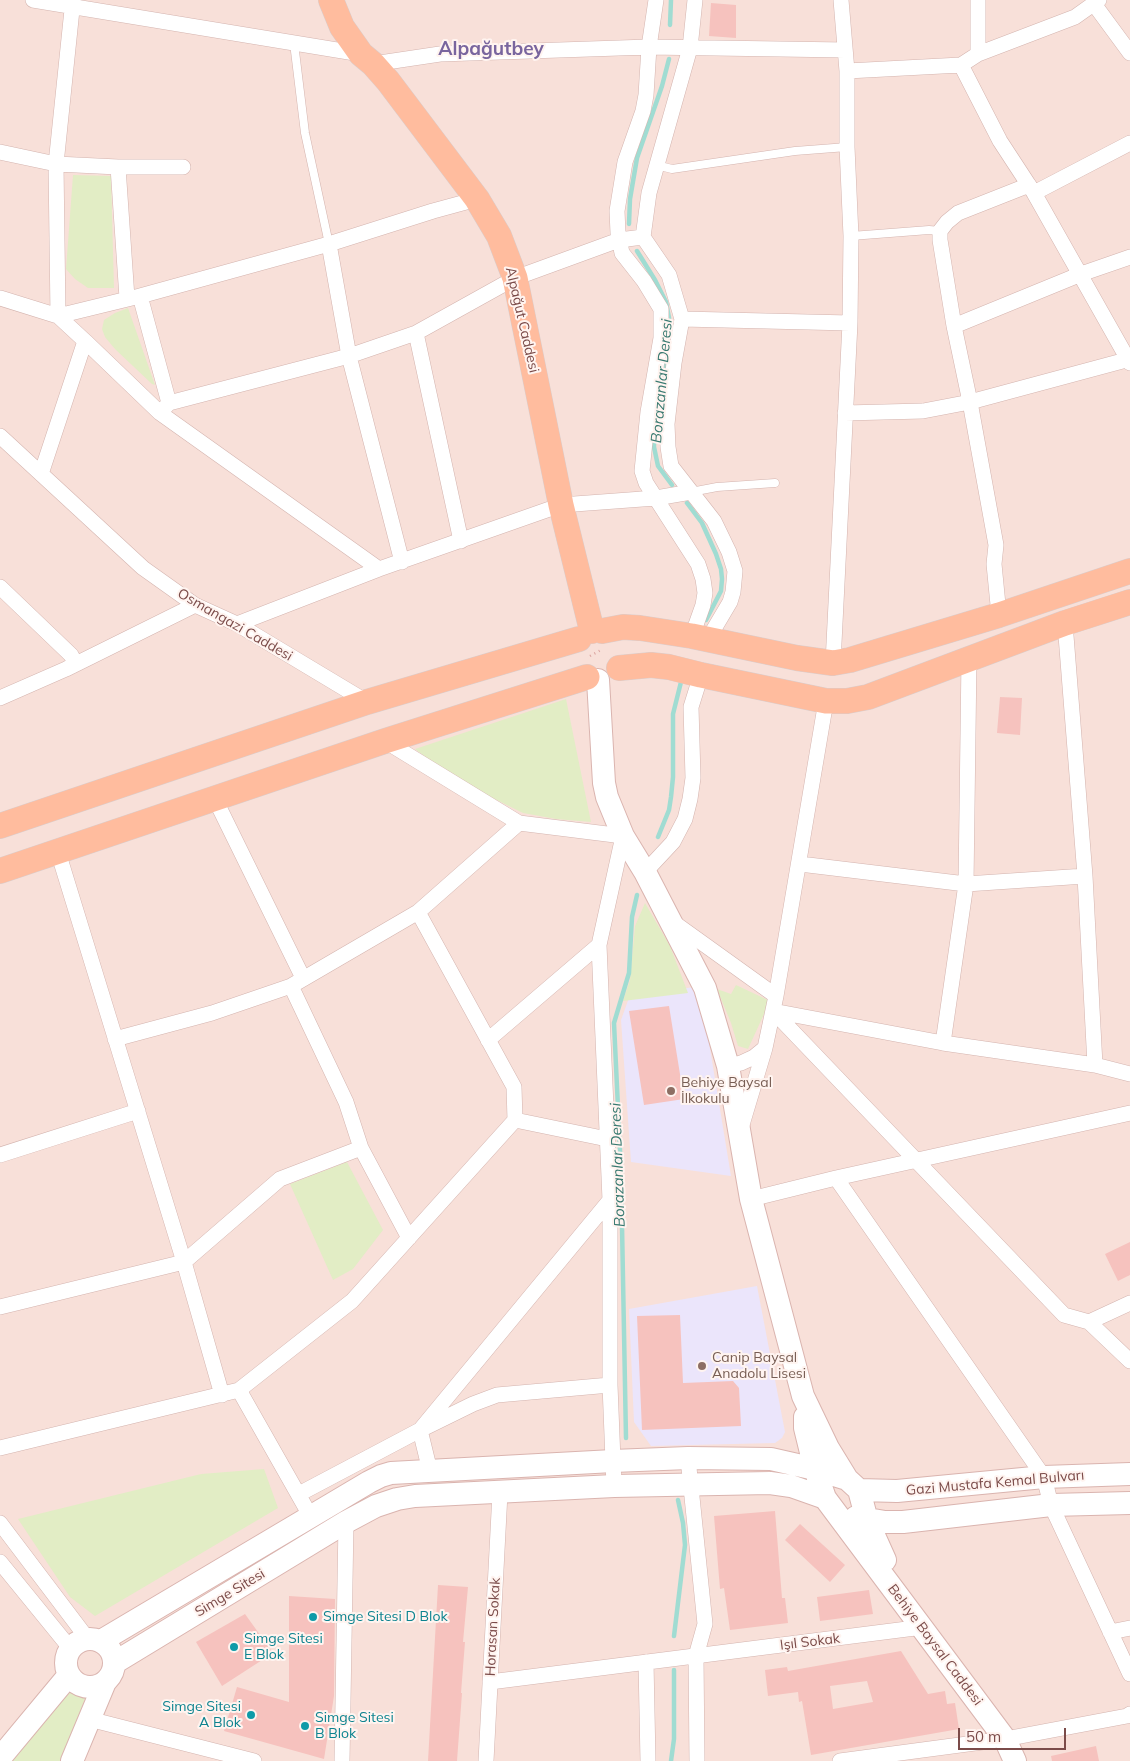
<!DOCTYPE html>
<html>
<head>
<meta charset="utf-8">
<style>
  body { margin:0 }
  #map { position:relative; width:1130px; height:1761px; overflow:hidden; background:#feefe8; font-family:Mulish,sans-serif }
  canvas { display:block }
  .scale { position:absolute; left:958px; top:1728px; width:108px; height:22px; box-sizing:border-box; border:2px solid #7b4b49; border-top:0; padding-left:6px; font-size:15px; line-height:18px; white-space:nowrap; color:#7b4b49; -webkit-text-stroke:4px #fff4f0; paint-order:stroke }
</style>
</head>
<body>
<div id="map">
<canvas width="1130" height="1761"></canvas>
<div class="scale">50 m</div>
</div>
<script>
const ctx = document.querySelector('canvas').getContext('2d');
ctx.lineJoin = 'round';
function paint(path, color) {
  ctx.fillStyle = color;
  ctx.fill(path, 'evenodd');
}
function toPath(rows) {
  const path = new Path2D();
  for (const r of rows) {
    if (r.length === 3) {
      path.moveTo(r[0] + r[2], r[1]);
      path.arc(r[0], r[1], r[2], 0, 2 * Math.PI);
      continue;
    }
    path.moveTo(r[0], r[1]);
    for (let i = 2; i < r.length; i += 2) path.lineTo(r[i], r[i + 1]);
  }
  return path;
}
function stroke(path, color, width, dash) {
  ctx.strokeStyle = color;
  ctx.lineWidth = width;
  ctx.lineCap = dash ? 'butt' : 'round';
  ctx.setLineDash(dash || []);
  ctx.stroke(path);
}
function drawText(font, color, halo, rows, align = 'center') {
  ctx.font = font + ' Mulish,sans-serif';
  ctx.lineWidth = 4;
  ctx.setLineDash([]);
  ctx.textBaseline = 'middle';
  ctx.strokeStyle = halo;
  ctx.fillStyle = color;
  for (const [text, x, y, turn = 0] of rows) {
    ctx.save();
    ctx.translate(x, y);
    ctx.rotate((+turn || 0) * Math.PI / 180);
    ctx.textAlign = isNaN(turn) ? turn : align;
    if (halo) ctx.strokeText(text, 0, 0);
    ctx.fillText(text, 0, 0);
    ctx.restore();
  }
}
paint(toPath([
  [0,0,1130,0,1130,1761,0,1761]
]), '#f8e0d9');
paint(toPath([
  [695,987,702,1000,731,1176,631,1162,621,1020,630,995],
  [757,1286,785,1432,782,1438,775,1443,651,1446,634,1422,629,1309]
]), '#ebe5fb');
paint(toPath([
  [73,175,111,176,114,288,88,288,75,279,66,269],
  [128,308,155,385,152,384,115,349,105,337,102,329,104,320,115,313],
  [566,699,591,822,556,819,523,813,454,779,415,749],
  [645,903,670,946,688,993,623,1001,630,980,635,926],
  [736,985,770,1001,748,1049,738,1046,731,1023,717,989,731,994],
  [347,1162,383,1230,353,1269,333,1280,290,1184],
  [264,1469,278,1508,95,1616,70,1597,18,1519,201,1474],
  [68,1688,86,1696,61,1761,7,1761]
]), '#e2edc5');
stroke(toPath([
  [670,25,671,0],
  [629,224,630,199,637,158,662,86,669,59],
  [637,251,655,280,666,302,669,318,668,332],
  [666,352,662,387,654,439,654,447,658,466,672,485],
  [687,503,702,523,716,554,721,569,722,579,721,591,706,620],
  [658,837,669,810,671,797,673,777,673,714,681,682],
  [626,1438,621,1172,614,1023,629,973,632,917,637,895],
  [674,1636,685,1545,683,1523,678,1500],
  [671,1761,674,1739,674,1670]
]), '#a0dcd2', 4.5);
paint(toPath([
  [711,3,736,5,736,38,709,36],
  [1000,697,1022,698,1020,735,997,733],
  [669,1006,684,1099,644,1105,629,1011],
  [1130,1242,1130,1275,1118,1281,1105,1254],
  [680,1315,683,1383,733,1381,739,1388,741,1426,642,1430,637,1316],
  [775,1511,782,1598,785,1598,788,1623,730,1630,724,1588,720,1589,714,1516],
  [800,1524,845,1565,830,1582,785,1540],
  [438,1585,468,1587,463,1642,465,1642,461,1693,462,1693,457,1761,428,1761],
  [869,1590,873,1614,820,1621,817,1597],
  [289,1596,335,1599,334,1696,324,1759,224,1731,237,1687,289,1702],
  [245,1614,273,1653,222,1686,196,1642],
  [901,1651,928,1694,945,1691,947,1704,955,1703,959,1729,811,1755,802,1701,799,1702,798,1692,768,1696,765,1670,787,1667,788,1671],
  [867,1681,873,1702,833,1709,830,1686],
  [1096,1746,1099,1761,1052,1761,1051,1756]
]), '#f6c2be');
const lane = toPath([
  [294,43,305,133,329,244],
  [656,165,672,169,795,151,847,147],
  [851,236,929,230,940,231],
  [691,492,717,487,775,483]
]);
const street = toPath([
  [33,0,361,54],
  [73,0,56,164,118,167,183,167],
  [656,0,649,47,646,95,643,111,625,162,617,211,618,233,622,253,644,281,661,309,661,338,648,412,642,471,646,483,698,564,703,579,705,593,703,605,692,636],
  [695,0,690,48,649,193,643,237,669,275,682,319,674,363,667,424,668,447,671,466,714,521,729,552,735,571,733,592,730,602,714,629,709,640],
  [1099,0,1075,17,978,54,961,65,1000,141,1034,193,1130,363],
  [1094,4,1130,53],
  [978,54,978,0],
  [373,64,440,54,649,47,845,50],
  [847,71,961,65],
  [0,152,56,164,58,316,140,296,329,244,433,211,477,199],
  [118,167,127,298],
  [1034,193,1130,143],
  [329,244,349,356,402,562],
  [140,296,169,403],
  [0,298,58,316,85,341,41,474],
  [682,319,850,323],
  [954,326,940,240,940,231,947,222,958,213,1029,185],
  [416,333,461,541],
  [85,341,160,413,379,569],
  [160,413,169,403,349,356,416,333,515,278,619,240,643,237],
  [845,413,923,411,970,402,1130,359],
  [0,436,143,568,195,605,237,624,367,702],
  [0,587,71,655,76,664],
  [999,615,994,564,996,545,970,402,954,326,1081,274,1130,257],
  [1065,623,1085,876,1095,1065],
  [237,624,379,569,561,505,656,498,691,492],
  [833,663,850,323,851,236,847,147,847,71,841,0],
  [0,698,66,669,195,605],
  [385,741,519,823,623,836,599,945,610,1200,610,1385,614,1486],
  [215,799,303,978],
  [58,852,184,1262,222,1395],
  [800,864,966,884,1085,876],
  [645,872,673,842,685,819,690,799,693,778,691,707,701,675],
  [673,922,776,996],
  [291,986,346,1102,361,1148,409,1238],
  [773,1011,1064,1315,1089,1322,1130,1361],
  [773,1011,943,1043,1095,1065,1130,1074],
  [115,1039,212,1013,291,986,418,912,519,823],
  [488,1040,599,945],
  [943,1043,966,884,969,658],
  [728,1066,741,1063,754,1057,765,1048],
  [1130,1113,836,1178,1044,1477,1051,1505,1130,1674],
  [515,1120,607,1139],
  [741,1128,765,1048,776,996,826,701],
  [0,1155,138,1111],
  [751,1199,836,1178],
  [0,1307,184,1262,280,1179,361,1148],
  [1089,1322,1130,1303],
  [239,1390,311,1517],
  [0,1448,239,1390,352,1301,515,1120,514,1087,418,912],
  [688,1458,705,1624,696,1656,697,1761],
  [430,1471,420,1430,473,1404,497,1395,610,1385],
  [299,1494,420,1430,610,1200],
  [0,1523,87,1638],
  [0,1562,70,1648],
  [1110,1632,1130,1628],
  [646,1662,648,1761],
  [490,1682,923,1627],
  [89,1719,254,1761],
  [342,1761,346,1522],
  [486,1761,500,1493],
  [840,1761,1005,1739,1127,1716,1130,1714]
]);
const secondary = toPath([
  [598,680,604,783,607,797,623,836,645,872,705,988,728,1066,751,1199,803,1396,828,1448,847,1479,859,1490,867,1520,885,1560],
  [805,1417,805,1428,815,1469,825,1498,1005,1739,1015,1761],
  [859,1490,897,1491,1044,1477,1130,1474],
  [856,1517,885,1522,903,1522,1051,1505,1130,1503],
  [90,1663,24],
  [101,1641,369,1482,381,1476,391,1473,613,1461,688,1458,771,1459,815,1469,847,1479],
  [114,1663,346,1522,376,1506,397,1499,415,1496,614,1486,770,1483,791,1486,825,1498],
  [0,1758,69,1675],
  [72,1761,105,1682]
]);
const primary = toPath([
  [331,0,342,27,361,54,373,64,388,81,477,199,499,236,515,278,561,505,592,631],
  [602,631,623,627,640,628,692,636,797,658,833,663,850,660,999,615,1130,571],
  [619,668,651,665,669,667,701,675,826,701,847,701,868,697,1065,623,1130,602],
  [0,826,367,702,579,639],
  [0,871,385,741,587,677]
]);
stroke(lane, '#d4b4af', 9);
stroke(street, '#d4b4af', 16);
stroke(secondary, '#dab4af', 24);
stroke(primary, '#dacdcc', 26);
stroke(toPath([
  [590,656,601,650]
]), '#dba4a0', 2.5, [1, 4]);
stroke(lane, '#fff', 8);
stroke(street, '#fff', 15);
stroke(secondary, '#fff', 22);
stroke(primary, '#ffbc9e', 25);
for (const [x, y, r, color] of [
  [671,1091,5,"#8d6e63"],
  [702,1366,5,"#8d6e63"],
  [313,1617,5,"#0f9aa8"],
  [234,1647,5,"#0f9aa8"],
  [251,1715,5,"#0f9aa8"],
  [305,1726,5,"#0f9aa8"]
]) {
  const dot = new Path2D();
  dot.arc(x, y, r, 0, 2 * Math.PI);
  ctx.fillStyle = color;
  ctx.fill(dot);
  stroke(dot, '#fff4f0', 2);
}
drawText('14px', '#7b4b49', '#fff4f0', [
  ["Alpağut Caddesi",522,320,77],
  ["Osmangazi Caddesi",235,625,30],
  ["Gazi Mustafa Kemal Bulvarı",995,1483,-5],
  ["Simge Sitesi",230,1593,-31],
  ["Horasan Sokak",493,1627,-87],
  ["Işıl Sokak",810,1642,-7],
  ["Behiye Baysal Caddesi",935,1645,53]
]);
drawText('14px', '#785e54', '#fff4f0', [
  ["Behiye Baysal",681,1083],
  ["İlkokulu",681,1099],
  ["Canip Baysal",712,1358],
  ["Anadolu Lisesi",712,1374]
], 'left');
drawText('14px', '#0d838f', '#fff4f0', [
  ["Simge Sitesi D Blok",323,1617],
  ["Simge Sitesi",244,1639],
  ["E Blok",244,1655],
  ["Simge Sitesi",241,1707,"right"],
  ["A Blok",241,1723,"right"],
  ["Simge Sitesi",315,1718],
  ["B Blok",315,1734]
], 'left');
drawText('italic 15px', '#387970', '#fff4f0', [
  ["Borazanlar Deresi",662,381,-85],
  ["Borazanlar Deresi",618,1165,-92]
]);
drawText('bold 19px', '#79659e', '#fff4f0', [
  ["Alpağutbey",491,49]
]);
</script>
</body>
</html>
